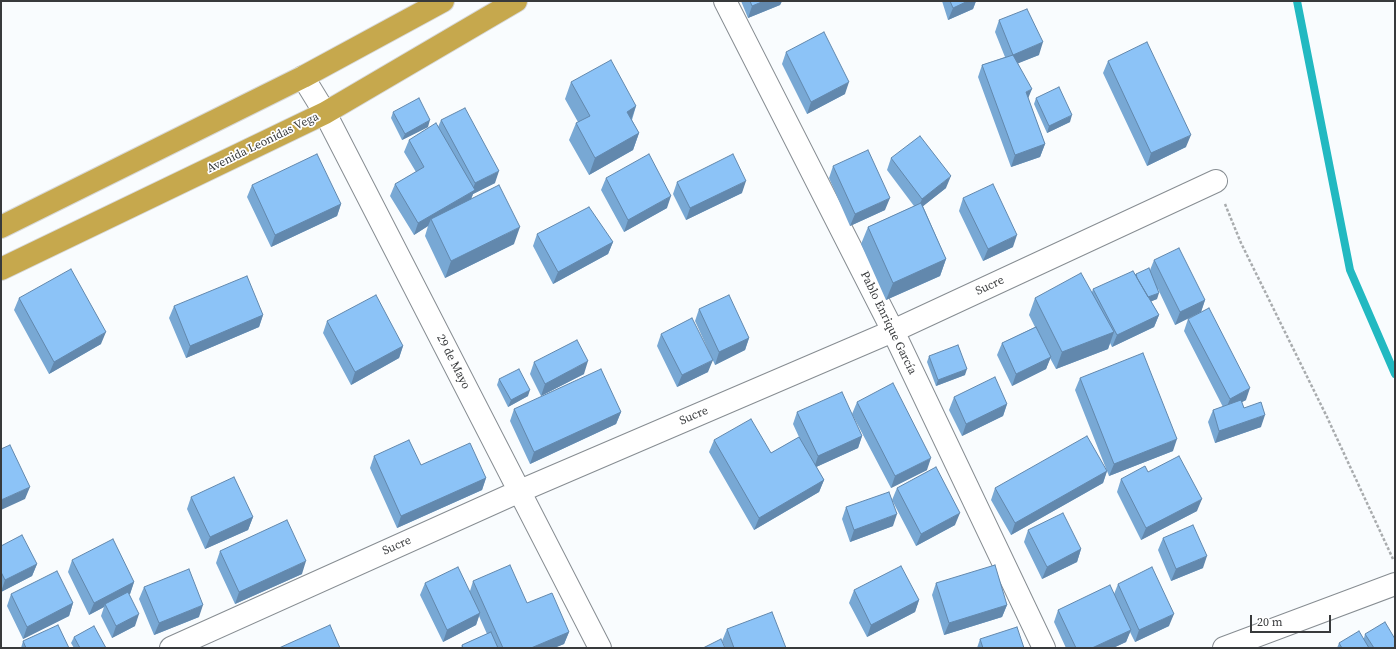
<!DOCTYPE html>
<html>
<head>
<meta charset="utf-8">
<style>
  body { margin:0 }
  #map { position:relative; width:1396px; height:649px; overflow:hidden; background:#f9fcfe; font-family:"Source Serif 4",serif }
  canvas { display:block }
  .frame { position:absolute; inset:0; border:2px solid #383a3c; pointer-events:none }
  .scale { position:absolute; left:1250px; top:615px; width:81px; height:18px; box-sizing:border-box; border:2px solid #383a3c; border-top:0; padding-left:5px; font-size:12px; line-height:14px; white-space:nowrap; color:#383a3c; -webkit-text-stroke:3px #fff; paint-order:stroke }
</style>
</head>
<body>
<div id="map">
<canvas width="1396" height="649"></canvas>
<div class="frame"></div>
<div class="scale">20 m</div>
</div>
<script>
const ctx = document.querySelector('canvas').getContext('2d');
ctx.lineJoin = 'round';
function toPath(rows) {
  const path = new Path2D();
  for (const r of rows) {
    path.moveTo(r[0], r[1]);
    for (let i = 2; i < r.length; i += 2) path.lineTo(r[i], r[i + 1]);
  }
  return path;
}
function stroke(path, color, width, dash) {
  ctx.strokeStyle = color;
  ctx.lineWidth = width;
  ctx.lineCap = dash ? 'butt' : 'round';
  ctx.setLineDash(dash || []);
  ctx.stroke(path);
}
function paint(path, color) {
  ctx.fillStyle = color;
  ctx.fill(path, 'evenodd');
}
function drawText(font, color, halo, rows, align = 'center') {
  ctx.font = font + ' "Source Serif 4",serif';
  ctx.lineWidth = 3.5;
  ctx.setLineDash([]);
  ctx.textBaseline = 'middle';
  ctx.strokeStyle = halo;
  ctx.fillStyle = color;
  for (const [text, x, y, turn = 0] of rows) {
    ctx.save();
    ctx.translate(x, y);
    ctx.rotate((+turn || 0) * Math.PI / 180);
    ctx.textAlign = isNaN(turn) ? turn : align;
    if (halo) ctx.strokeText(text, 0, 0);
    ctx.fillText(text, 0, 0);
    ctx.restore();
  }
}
stroke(toPath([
  [1297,1,1350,270,1395,374]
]), '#22b9c1', 8);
const street = toPath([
  [725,1,893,331,1044,648],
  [303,77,325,113,600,648],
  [171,648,520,491,893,331,1216,181],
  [1224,648,1395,584]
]);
const highway = toPath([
  [1,227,303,77,443,1],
  [1,269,325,113,516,1]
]);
stroke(street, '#878d92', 24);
stroke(highway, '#d7d8d8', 24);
stroke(toPath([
  [1225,204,1241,243,1327,417,1393,559]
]), '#a9acae', 2.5, [3, 2]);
stroke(street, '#fff', 22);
stroke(highway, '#c6a84d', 22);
paint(toPath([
  [741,1,782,1,780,5,748,18],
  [942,1,976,1,973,9,948,20],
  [999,20,1039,55,1018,63,1028,98,1045,144,1040,157,1011,167,978,77,982,65,1005,57,995,32],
  [786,52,845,94,807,114,782,64],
  [1108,61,1186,147,1147,166,1103,73],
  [571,82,636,106,632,120,639,133,633,150,589,175,569,140,576,123,578,122,565,99],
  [1036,98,1070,122,1047,133,1034,104],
  [393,112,428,127,402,140,391,118],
  [441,120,495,183,473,194,471,199,514,244,445,278,425,236,428,226,414,235,390,196,395,184,416,172,404,152,409,140,438,127],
  [891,158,946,188,923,206,946,259,940,276,886,300,861,244,868,227,914,206,887,170],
  [833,166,885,210,850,226,829,178],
  [606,178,667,208,624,232,601,190],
  [677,182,742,193,686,220,673,194],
  [252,185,341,204,337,216,271,247,247,197],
  [963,198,1013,247,983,261,959,211],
  [537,234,613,242,608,254,553,284,533,246],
  [1154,260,1205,300,1201,312,1175,325,1158,289,1157,299,1151,301,1159,315,1154,327,1112,347,1110,343,1108,349,1056,369,1050,358,1046,369,1012,386,997,355,1002,343,1035,327,1029,315,1035,298,1092,292,1093,289,1135,274,1136,274,1150,270],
  [19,298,101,344,49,374,14,310],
  [174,306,263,315,259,327,186,358,169,318],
  [699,309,749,338,745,350,715,365,695,321],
  [1188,319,1246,400,1242,402,1244,408,1261,427,1215,443,1208,422,1213,410,1223,407,1184,331],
  [327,321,403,346,399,358,351,385,323,333],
  [661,334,708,372,677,387,657,346],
  [929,356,965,375,936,386,927,362],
  [534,362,584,374,541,396,530,374],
  [1080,378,1173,451,1109,476,1107,471,1103,483,1011,535,991,500,995,488,1107,471,1075,390],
  [499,379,528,396,508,407,497,385],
  [954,397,1007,404,1003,416,962,436,949,410],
  [857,402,927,470,891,488,852,414],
  [514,409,621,412,616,424,530,464,510,421],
  [797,412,862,436,858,448,816,467,824,480,819,492,754,530,709,452,714,440,771,453,799,437,793,424],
  [374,456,421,465,486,478,482,490,397,528,370,468],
  [1148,472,1197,511,1141,540,1117,492,1121,479],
  [897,488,955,525,916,546,892,500],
  [191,497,253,517,248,530,205,549,187,509],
  [846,507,893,526,850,542,842,519],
  [1028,530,1081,549,1077,562,1042,579,1024,542],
  [1163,538,1203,568,1171,581,1158,550],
  [1,546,37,564,32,576,1,592],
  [220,551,302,574,235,604,216,563],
  [72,560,134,582,130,594,129,594,135,626,112,638,101,616,104,607,89,615,68,572],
  [473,581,527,603,569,632,564,644,554,648,461,648,462,645,487,634,479,616,476,625,443,642,420,595,425,583,470,591],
  [936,583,1007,605,1002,617,944,635,932,595],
  [1118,584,1169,626,1135,642,1130,632,1126,642,1113,648,1066,648,1054,622,1058,610,1114,594],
  [144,587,199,617,154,635,139,599],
  [854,590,919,600,915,612,867,637,849,603],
  [11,594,73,603,69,616,23,639,7,606],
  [727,629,786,648,703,648,725,647,722,641],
  [1365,634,1395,648,1337,648,1339,643,1364,638],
  [74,637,106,648,74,648,71,643],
  [980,639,1024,648,977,648],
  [23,641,69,648,21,648]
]), '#78a8d4');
paint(toPath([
  [764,1,782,1,780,5,748,18,752,6],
  [968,1,976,1,973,9,948,20,953,8],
  [1043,42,1039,55,1009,67,1013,55],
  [849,82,845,94,807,114,811,102],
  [1032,89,1027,101,1026,92],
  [636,106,630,123,627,112],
  [1072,115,1070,122,1047,133,1049,126],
  [430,120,428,127,402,140,405,134],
  [639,133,633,150,589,175,595,158],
  [1191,135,1186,147,1147,166,1151,153],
  [1045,144,1040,157,1011,167,1015,155],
  [499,171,495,183,473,194,470,202,431,219,428,226,414,235,418,223,472,192,475,183],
  [951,176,946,188,917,211,922,199],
  [746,181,742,193,686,220,690,208],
  [671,196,667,208,624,232,628,220],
  [890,198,885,210,850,226,855,214],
  [341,204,337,216,271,247,275,235],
  [520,227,514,244,445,278,451,261],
  [1017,235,1013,247,983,261,988,249],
  [613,242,608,254,553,284,558,272],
  [946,259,940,276,886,300,893,283],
  [1159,293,1157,299,1143,305,1146,298],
  [1205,300,1201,312,1175,325,1180,312],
  [263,315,259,327,186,358,190,346],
  [1159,315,1154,327,1112,347,1117,335],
  [106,332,101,344,49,374,54,362],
  [1114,332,1108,349,1056,369,1062,352],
  [749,338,745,350,715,365,719,352],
  [403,346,399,358,351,385,355,372],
  [1051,357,1046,369,1012,386,1016,374],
  [713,360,708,372,677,387,682,375],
  [588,361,584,374,541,396,545,384],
  [967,369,965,375,936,386,938,380],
  [1250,388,1246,400,1225,411,1230,399],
  [530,390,528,396,508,407,511,400],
  [1007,404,1003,416,962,436,966,424],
  [621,412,616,424,530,464,534,452],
  [1265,415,1261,427,1215,443,1219,431],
  [862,436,858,448,814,468,818,456],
  [1177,439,1173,451,1109,476,1114,464],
  [931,458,927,470,891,488,895,476],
  [1107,471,1103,483,1011,535,1015,523],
  [486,478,482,490,397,528,401,516],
  [824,480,819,492,754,530,759,518],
  [30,487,25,499,1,510,1,500],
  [1202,499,1197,511,1141,540,1146,528],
  [960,513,955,525,916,546,921,534],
  [897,514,893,526,850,542,854,530],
  [253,517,248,530,205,549,210,537],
  [1081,549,1077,562,1042,579,1047,567],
  [1207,556,1203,568,1171,581,1176,569],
  [306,561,302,574,235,604,239,592],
  [37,564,32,576,1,592,5,580],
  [134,582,130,594,106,606,105,604,104,607,89,615,94,603],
  [919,600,915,612,867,637,871,625],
  [73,603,69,616,23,639,27,627],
  [203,605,199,617,154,635,159,623],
  [1007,605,1002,617,944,635,949,623],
  [480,613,476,625,443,642,447,630],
  [139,614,135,626,112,638,116,626],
  [1174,614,1169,626,1135,642,1139,630],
  [1131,630,1126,642,1113,648,1092,648],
  [569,632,564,644,554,648,531,648]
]), '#6288ad');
const building = toPath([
  [750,1,764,1,752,6,750,1],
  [950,1,968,1,953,8,950,1],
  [1027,9,1043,42,1013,55,999,20,1027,9],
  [824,32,849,82,811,102,786,52,824,32],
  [1147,42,1191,135,1151,153,1108,61,1147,42],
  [1013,55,1032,89,1026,92,1045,144,1015,155,982,65,1013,55],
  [611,60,636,106,627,112,639,133,595,158,576,123,590,116,571,82,611,60],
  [1059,87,1072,115,1049,126,1036,98,1059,87],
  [419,98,430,120,405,134,393,112,419,98],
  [465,108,499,171,475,183,441,120,465,108],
  [436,123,475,190,418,223,395,184,424,167,409,140,436,123],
  [920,136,951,176,922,199,891,158,920,136],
  [868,150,890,198,855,214,833,166,868,150],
  [317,154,341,204,275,235,252,185,317,154],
  [649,154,671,196,628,220,606,178,649,154],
  [733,154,746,181,690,208,677,182,733,154],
  [993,184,1017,235,988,249,963,198,993,184],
  [499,185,520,227,451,261,431,219,499,185],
  [921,203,946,259,893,283,868,227,921,203],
  [589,207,613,242,558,272,537,234,589,207],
  [1179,248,1205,300,1180,312,1154,260,1179,248],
  [1149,268,1159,293,1148,297,1137,278,1136,274,1149,268],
  [71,269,106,332,54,362,19,298,71,269],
  [1133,271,1159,315,1117,335,1093,289,1133,271],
  [1081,273,1114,332,1062,352,1035,298,1081,273],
  [247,276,263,315,190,346,174,306,247,276],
  [376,295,403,346,355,372,327,321,376,295],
  [729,295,749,338,719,352,699,309,729,295],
  [1209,308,1250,388,1230,399,1188,319,1209,308],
  [692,318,713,360,682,375,661,334,692,318],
  [1036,327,1051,357,1016,374,1002,343,1036,327],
  [577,340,588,361,545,384,534,362,577,340],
  [958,345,967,369,938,380,929,356,958,345],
  [1143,353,1177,439,1114,464,1080,378,1143,353],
  [519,369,530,390,511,400,499,379,519,369],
  [601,369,621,412,534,452,514,409,601,369],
  [995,377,1007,404,966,424,954,397,995,377],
  [893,383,931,458,895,476,857,402,893,383],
  [842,392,862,436,818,456,797,412,842,392],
  [1241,400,1244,408,1261,402,1265,415,1219,431,1213,410,1241,400],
  [751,419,771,453,799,437,824,480,759,518,714,440,751,419],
  [1087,436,1107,471,1015,523,995,488,1087,436],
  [409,440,421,465,470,443,486,478,401,516,374,456,409,440],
  [10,445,30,487,1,500,1,449,10,445],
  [1179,456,1202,499,1146,528,1121,479,1145,466,1148,472,1179,456],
  [936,467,960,513,921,534,897,488,936,467],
  [234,477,253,517,210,537,191,497,234,477],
  [889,492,897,514,854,530,846,507,889,492],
  [1063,513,1081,549,1047,567,1028,530,1063,513],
  [287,520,306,561,239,592,220,551,287,520],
  [1193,525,1207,556,1176,569,1163,538,1193,525],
  [22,535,37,564,5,580,1,572,1,546,22,535],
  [113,539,134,582,94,603,72,560,113,539],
  [510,565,527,603,552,593,569,632,531,648,503,648,473,581,510,565],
  [995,565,1007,605,949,623,936,583,995,565],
  [901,566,919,600,871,625,854,590,901,566],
  [458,567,480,613,447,630,425,583,458,567],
  [1152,567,1174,614,1139,630,1118,584,1152,567],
  [189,569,203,605,159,623,144,587,189,569],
  [57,571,73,603,27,627,11,594,57,571],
  [1110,585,1131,630,1092,648,1076,648,1058,610,1110,585],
  [128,592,139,614,116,626,105,604,128,592],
  [772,612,786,648,734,648,727,629,772,612],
  [1385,622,1395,639,1395,648,1374,648,1365,634,1385,622],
  [58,625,69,648,26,648,23,641,58,625],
  [330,625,340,648,279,648,330,625],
  [94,626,106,648,80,648,74,637,94,626],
  [1017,627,1024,648,983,648,980,639,1017,627],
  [1359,631,1369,648,1342,648,1339,643,1359,631],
  [491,632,498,648,463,648,462,645,491,632],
  [721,639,725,648,703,648,721,639]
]);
paint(building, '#8cc3f7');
stroke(building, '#6288ad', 1);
drawText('12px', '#383a3c', '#fff', [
  ["Avenida Leonidas Vega",263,143,-26],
  ["Sucre",990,286,-25],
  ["Pablo Enrique García",888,323,64],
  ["29 de Mayo",453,362,63],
  ["Sucre",694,416,-23],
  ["Sucre",397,546,-24]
]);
</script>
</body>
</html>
